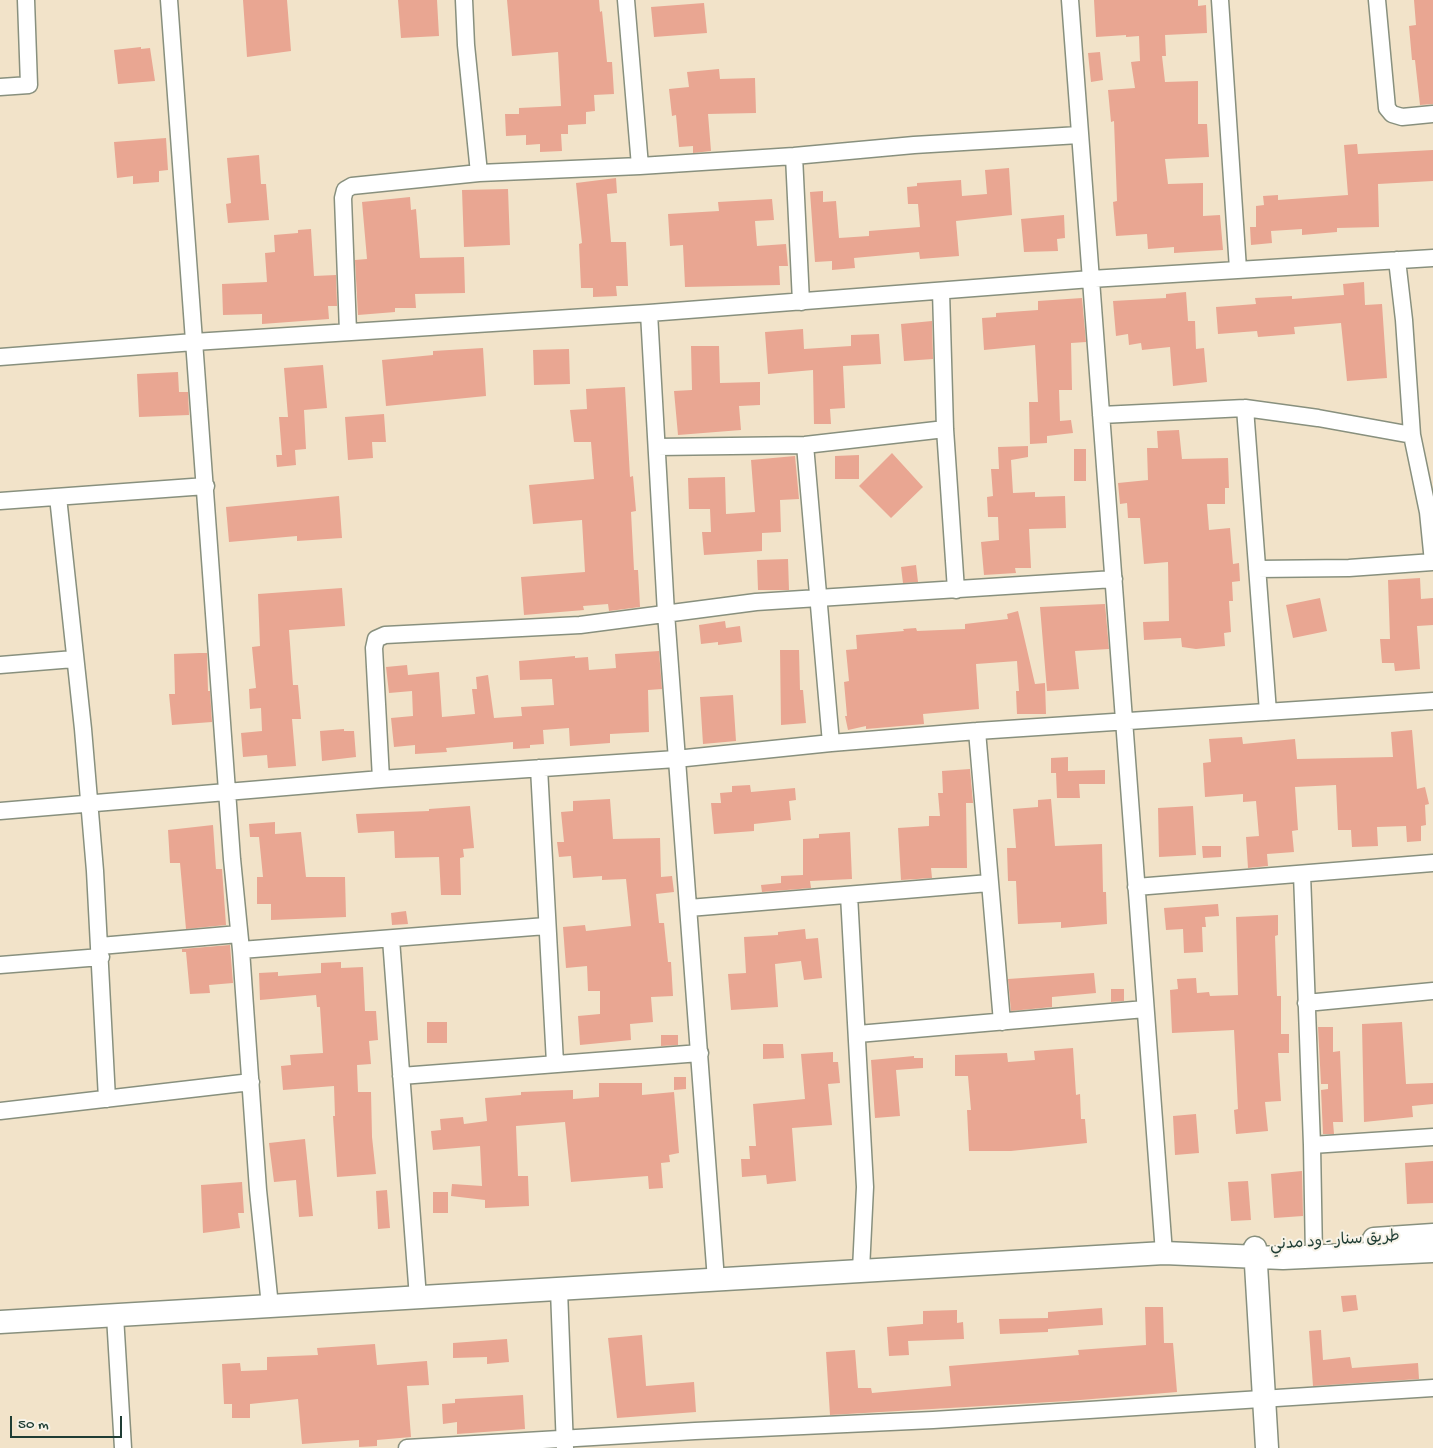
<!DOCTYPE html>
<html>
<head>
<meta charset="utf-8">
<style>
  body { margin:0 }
  #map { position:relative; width:1433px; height:1448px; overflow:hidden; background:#f2e3c9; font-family:"Gochi Hand",sans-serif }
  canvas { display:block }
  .scale { position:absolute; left:10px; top:1416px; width:112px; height:22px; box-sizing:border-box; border:2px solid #1f3d34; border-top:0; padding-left:6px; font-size:15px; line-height:18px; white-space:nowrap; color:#1f3d34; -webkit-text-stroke:4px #f7f3e8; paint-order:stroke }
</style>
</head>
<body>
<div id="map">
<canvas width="1433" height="1448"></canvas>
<div class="scale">50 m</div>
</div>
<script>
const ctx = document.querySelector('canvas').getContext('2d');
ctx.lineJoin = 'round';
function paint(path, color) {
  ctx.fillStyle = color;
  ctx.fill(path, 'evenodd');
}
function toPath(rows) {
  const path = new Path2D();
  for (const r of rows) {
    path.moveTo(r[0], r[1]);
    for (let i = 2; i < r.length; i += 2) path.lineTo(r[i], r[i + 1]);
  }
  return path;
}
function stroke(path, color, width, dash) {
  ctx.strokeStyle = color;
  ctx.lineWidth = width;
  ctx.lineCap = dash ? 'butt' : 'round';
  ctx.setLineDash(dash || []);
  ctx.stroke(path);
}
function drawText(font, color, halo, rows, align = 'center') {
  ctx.font = font + ' "Gochi Hand","Playpen Sans Arabic",sans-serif';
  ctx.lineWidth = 4;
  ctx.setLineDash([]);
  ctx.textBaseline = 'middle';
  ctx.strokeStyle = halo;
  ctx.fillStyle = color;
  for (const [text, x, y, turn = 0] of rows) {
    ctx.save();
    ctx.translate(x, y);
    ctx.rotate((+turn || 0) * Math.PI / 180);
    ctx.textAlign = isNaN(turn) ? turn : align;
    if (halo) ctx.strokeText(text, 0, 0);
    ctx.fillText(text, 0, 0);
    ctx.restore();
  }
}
paint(toPath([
  [243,0,287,0,291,51,247,57],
  [398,0,437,0,439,36,401,38],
  [507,0,599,0,600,12,602,11,607,62,612,62,614,94,594,95,595,111,586,112,586,124,568,125,568,134,561,134,562,151,540,152,540,144,526,145,526,135,506,136,505,114,519,114,519,108,561,106,558,52,512,56],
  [1094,0,1198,0,1198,6,1206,5,1207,33,1165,35,1166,56,1162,56,1165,82,1198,81,1198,124,1207,124,1209,157,1165,159,1168,184,1203,183,1203,216,1220,215,1223,250,1174,253,1174,247,1148,249,1147,234,1116,236,1113,202,1117,201,1114,121,1111,122,1108,90,1135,88,1131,62,1140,61,1139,36,1126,37,1126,35,1096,37],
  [1414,0,1433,0,1433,104,1420,105,1415,60,1412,60,1409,26,1416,25],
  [704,3,707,33,654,37,651,7],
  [141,47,141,49,150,48,155,81,118,84,114,50],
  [1100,52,1103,80,1091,82,1088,53],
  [719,69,720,79,755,78,756,113,708,114,711,151,693,153,693,146,679,147,676,115,672,116,669,89,689,87,687,72],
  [166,138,168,170,159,171,159,182,133,184,133,176,117,178,114,142],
  [1357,144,1358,154,1433,150,1433,181,1378,184,1379,227,1337,228,1337,232,1302,235,1302,229,1271,231,1272,243,1251,245,1250,227,1256,227,1256,206,1264,205,1263,196,1278,195,1278,200,1348,195,1344,145],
  [259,155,261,184,266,184,269,220,228,223,226,204,231,203,227,158],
  [1009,168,1012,215,956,221,959,256,920,259,919,252,854,258,855,268,832,270,832,261,815,262,810,192,823,191,823,202,836,201,839,238,869,236,869,231,920,227,918,204,908,204,907,187,917,186,917,183,961,180,962,196,987,194,985,170],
  [616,178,617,193,607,194,611,242,626,242,628,286,616,286,617,296,593,297,593,288,581,288,579,244,582,243,576,183],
  [508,189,510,245,464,247,462,190],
  [410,197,411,210,416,209,420,258,464,257,465,293,415,294,416,308,395,308,395,312,358,315,355,260,367,259,362,202],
  [772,199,774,220,755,221,757,246,786,244,788,266,779,266,780,285,685,287,683,245,670,246,668,214,719,211,718,202],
  [1064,215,1065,238,1057,239,1058,251,1024,252,1021,219],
  [311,229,314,276,336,275,337,306,328,306,329,319,262,324,262,314,223,315,222,284,267,282,265,253,275,252,274,235,298,233,298,230],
  [1364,282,1365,305,1382,304,1387,378,1347,381,1341,323,1294,327,1295,334,1258,337,1257,331,1218,334,1216,307,1256,304,1255,298,1292,296,1292,299,1344,295,1343,284],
  [1186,292,1188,321,1195,321,1196,349,1204,348,1207,382,1173,386,1170,347,1142,350,1141,343,1129,345,1128,334,1116,336,1113,301,1166,298,1166,294],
  [1082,298,1086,342,1071,343,1072,390,1059,390,1060,421,1071,420,1073,433,1047,436,1047,443,1030,444,1029,402,1038,402,1035,345,984,350,982,318,996,317,996,313,1038,310,1038,301],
  [932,321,933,359,904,361,901,324],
  [803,329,804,349,851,346,851,335,879,334,881,364,843,366,845,408,830,409,831,424,814,424,813,370,768,374,765,332],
  [691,346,719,346,720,383,760,382,760,405,739,406,741,430,678,435,674,391,692,390],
  [483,348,486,396,386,406,382,360,433,355,433,351],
  [569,349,570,384,534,385,533,350],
  [323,365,327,408,304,410,306,449,295,450,296,465,277,467,276,455,282,455,279,417,288,417,284,368],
  [178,372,179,392,188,392,189,415,139,417,137,374],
  [625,387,630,477,633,476,636,511,631,512,634,570,638,570,640,607,609,611,608,604,583,606,584,610,524,615,521,577,585,572,582,520,533,524,529,485,594,479,591,442,574,442,570,410,587,409,586,389],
  [384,414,386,442,372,442,373,458,348,460,345,417],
  [1179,430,1182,459,1228,458,1229,488,1225,488,1225,504,1207,504,1209,530,1230,528,1233,564,1239,563,1240,581,1232,582,1233,601,1229,601,1231,632,1224,633,1225,646,1196,649,1182,647,1181,638,1144,640,1143,622,1169,621,1168,562,1144,564,1140,518,1128,518,1127,503,1120,504,1118,483,1148,480,1147,448,1158,448,1157,431],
  [1028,446,1028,457,1011,460,1013,493,1035,492,1035,497,1065,496,1066,528,1029,529,1031,568,1015,568,1016,573,984,575,981,542,999,540,998,517,988,517,987,497,993,496,991,469,999,469,998,447],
  [1074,449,1086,449,1086,481,1074,481],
  [892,453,923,487,891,518,859,486],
  [859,455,859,479,835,479,835,456],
  [795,456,799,499,780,500,781,532,762,533,762,551,704,555,702,532,711,532,710,509,689,509,688,478,725,477,726,514,755,512,751,460],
  [339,496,342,538,297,541,297,536,229,542,226,507],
  [788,559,789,590,758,590,757,560],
  [916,565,918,582,903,583,901,567],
  [1420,578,1421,599,1433,598,1433,625,1417,626,1420,669,1395,671,1394,663,1382,663,1380,639,1390,639,1388,580],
  [342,588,345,626,289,630,293,685,298,685,301,719,292,719,296,766,268,768,267,755,243,757,241,733,262,731,261,708,250,709,249,689,256,688,252,647,260,646,258,594],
  [1320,598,1327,631,1293,638,1286,605],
  [1105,604,1109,649,1075,651,1079,689,1047,691,1040,607],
  [1018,611,1035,684,1045,683,1046,714,1017,714,1016,691,1019,691,1017,661,976,664,979,709,923,714,924,724,866,729,866,726,848,730,845,716,847,716,844,682,849,681,846,650,857,649,856,635,904,631,903,629,916,628,917,631,965,629,965,624,1008,619,1007,614],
  [725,621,726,628,740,626,742,642,718,645,718,642,701,644,699,625],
  [780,650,799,650,800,690,803,690,806,723,781,725],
  [659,651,662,689,648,690,649,732,610,734,610,743,570,746,569,728,543,730,544,744,530,745,530,748,513,749,513,742,446,748,447,752,415,754,415,745,394,747,391,718,413,716,412,691,389,693,386,667,407,665,408,675,439,672,442,717,475,714,472,689,477,689,476,677,488,675,494,718,522,716,521,707,554,705,552,679,520,680,519,661,575,656,575,658,588,657,589,670,616,668,615,654],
  [199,653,207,653,208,691,210,691,212,722,172,725,169,694,175,694,174,654],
  [733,695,736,741,703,744,700,697],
  [344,729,344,731,354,731,356,757,322,761,320,731],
  [1412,730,1417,789,1425,787,1429,804,1425,805,1426,825,1421,826,1421,841,1407,842,1406,826,1377,827,1378,846,1352,847,1351,830,1338,830,1336,785,1295,787,1298,830,1292,831,1294,852,1267,854,1268,866,1248,868,1246,837,1259,836,1256,801,1243,802,1243,794,1205,797,1203,763,1211,762,1209,739,1242,737,1243,744,1295,739,1297,759,1393,757,1391,732],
  [1068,757,1068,771,1105,770,1105,784,1079,784,1080,798,1057,798,1056,773,1051,773,1051,758],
  [970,769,973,803,966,803,967,868,931,868,932,878,901,880,898,828,929,826,929,816,940,816,938,793,943,793,942,771],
  [750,785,751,792,795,788,796,800,789,801,791,820,754,824,754,831,714,834,711,803,721,803,720,793,732,792,732,786],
  [610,799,613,839,660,838,661,877,672,876,674,892,656,894,659,923,664,923,668,962,671,962,673,996,651,997,653,1022,630,1024,631,1040,580,1045,578,1016,600,1014,600,991,588,991,587,966,566,968,563,927,585,925,586,931,631,926,626,879,602,880,602,876,573,878,571,856,559,857,557,842,564,842,561,812,573,811,573,801],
  [1051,799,1055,846,1102,844,1103,892,1106,892,1107,924,1061,928,1061,922,1018,924,1016,881,1008,881,1007,848,1016,848,1013,809,1038,807,1038,800],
  [470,806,474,848,463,849,464,857,460,858,461,895,441,895,439,857,395,858,394,831,358,833,356,814,429,811,429,809],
  [1193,806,1196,855,1159,857,1158,808],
  [275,822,275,834,301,832,306,877,345,877,346,917,271,920,271,904,257,904,257,877,263,877,259,837,250,837,249,824],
  [213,825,216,869,222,869,226,925,186,929,180,863,170,863,168,830],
  [850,832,852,879,810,881,811,888,762,892,761,885,781,883,781,876,803,875,803,839,819,838,819,834],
  [1202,846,1221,846,1221,857,1203,858],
  [1218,904,1219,916,1205,917,1206,927,1202,927,1203,952,1184,953,1183,929,1166,930,1164,908],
  [406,911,408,924,392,925,391,913],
  [1278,915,1278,935,1275,936,1277,996,1281,996,1281,1034,1289,1034,1289,1053,1278,1053,1281,1101,1265,1102,1268,1131,1236,1134,1234,1110,1238,1109,1234,1030,1172,1033,1170,990,1178,989,1177,979,1196,978,1197,993,1209,992,1210,996,1238,995,1236,917],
  [805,929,806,939,818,938,822,978,804,980,801,961,775,964,778,1007,731,1010,728,974,746,973,744,937,778,935,778,932],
  [230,945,233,983,209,985,210,993,190,994,186,952,182,952,182,949],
  [341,962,341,968,363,967,365,1011,376,1011,378,1040,369,1041,371,1064,357,1065,358,1092,371,1092,372,1137,376,1174,337,1177,333,1116,335,1116,334,1086,283,1090,281,1066,291,1065,290,1055,323,1053,320,1007,317,1007,316,995,260,1000,259,973,278,972,278,976,321,973,321,963],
  [1094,973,1096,993,1052,997,1052,1007,1011,1011,1008,979],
  [1111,989,1124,989,1124,1001,1111,1002],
  [427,1022,447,1022,447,1043,427,1043],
  [1402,1022,1406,1084,1433,1083,1433,1104,1412,1106,1413,1117,1364,1122,1362,1024],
  [1318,1027,1333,1027,1333,1052,1340,1051,1343,1122,1333,1122,1334,1134,1323,1134,1321,1090,1328,1089,1328,1084,1321,1084],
  [661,1035,678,1035,678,1045,661,1046],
  [763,1044,783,1044,784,1058,763,1059],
  [1073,1048,1076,1095,1080,1094,1081,1119,1085,1119,1087,1143,1011,1151,969,1151,967,1110,971,1110,968,1076,955,1076,955,1055,1007,1053,1008,1062,1035,1060,1034,1051],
  [833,1052,833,1062,838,1062,840,1083,828,1084,832,1125,792,1128,796,1181,767,1184,766,1175,742,1177,741,1159,750,1159,749,1146,756,1146,753,1104,805,1099,801,1054],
  [914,1056,914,1058,923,1058,923,1068,896,1070,900,1116,875,1118,871,1060],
  [674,1077,686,1077,686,1089,674,1090],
  [599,1083,642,1083,642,1095,674,1092,679,1153,669,1155,670,1162,661,1163,663,1188,649,1189,648,1176,571,1182,565,1122,516,1126,518,1176,528,1176,529,1206,485,1208,485,1200,451,1196,452,1184,482,1186,480,1146,433,1150,431,1131,441,1130,440,1119,463,1117,464,1124,487,1121,485,1098,521,1095,521,1092,573,1090,573,1099,599,1097],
  [1196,1114,1199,1153,1175,1155,1173,1116],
  [305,1139,313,1216,299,1217,296,1180,274,1182,269,1143],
  [1433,1161,1433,1203,1407,1204,1405,1163],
  [1302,1171,1303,1216,1274,1218,1271,1174],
  [1248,1181,1251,1220,1231,1221,1228,1182],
  [242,1182,244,1213,238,1213,240,1228,203,1233,201,1185],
  [387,1190,390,1228,378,1229,376,1191],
  [433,1192,448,1192,448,1213,433,1213],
  [1356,1295,1358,1310,1343,1312,1341,1296],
  [1145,1307,1163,1307,1164,1343,1173,1343,1177,1392,1068,1401,830,1415,826,1352,855,1350,858,1388,871,1388,872,1393,951,1386,949,1366,1079,1355,1078,1350,1146,1345],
  [1102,1308,1103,1325,1048,1329,1048,1332,1000,1334,999,1319,1048,1318,1048,1312],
  [957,1310,957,1323,963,1322,964,1339,908,1341,909,1355,889,1356,887,1327,923,1324,923,1311],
  [1321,1330,1323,1360,1350,1357,1352,1368,1418,1363,1419,1379,1313,1386,1309,1331],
  [642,1335,646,1386,694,1382,696,1412,617,1418,608,1338],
  [507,1339,509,1362,487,1364,487,1357,453,1358,453,1343],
  [375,1344,377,1365,427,1361,429,1385,407,1386,411,1437,377,1440,377,1446,359,1447,359,1440,302,1444,298,1399,250,1404,250,1418,232,1418,232,1404,224,1404,222,1364,240,1363,241,1371,267,1370,267,1357,318,1355,317,1348],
  [523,1395,525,1429,457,1434,457,1422,443,1424,442,1404,455,1403,455,1399]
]), '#e9a692');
const street = toPath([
  [169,0,232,859,241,950,258,1190,270,1306],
  [464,0,466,45,479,173],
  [626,0,640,166],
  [1070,0,1164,1253],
  [1220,0,1238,269],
  [1377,0,1387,108,1392,114,1402,117,1433,114],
  [0,87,29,85,26,0],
  [794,156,801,302],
  [1397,260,1404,320,1412,435,1428,512,1433,562],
  [941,291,945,429,956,590],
  [649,313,666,613,716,1280],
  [348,332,343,198,345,190,352,186,479,173,640,166,794,156,914,145,1079,135],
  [0,357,194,342,649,313,1091,279,1433,258],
  [1245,408,1268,712],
  [1101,415,1245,408,1318,418,1412,435],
  [805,445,831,743],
  [657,447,805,445,945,429],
  [58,497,83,729,95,871,107,1099],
  [0,501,206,486],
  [1257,569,1349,568,1433,562],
  [0,665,74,659],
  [977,731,1002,1022],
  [539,768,555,1063],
  [381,779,374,648,376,639,385,635,580,625,756,602,1114,579],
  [0,811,381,779,676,759,831,743,977,731,1433,701],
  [1302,874,1312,1145,1314,1257],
  [1136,887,1433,863],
  [849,895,865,1187,861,1270],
  [689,908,989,883],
  [391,939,418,1298],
  [100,946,239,934],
  [241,950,546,926],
  [0,965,101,957],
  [1306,1003,1433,991],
  [858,1034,1145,1009],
  [401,1076,700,1053],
  [0,1111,251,1082],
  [1312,1145,1433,1137],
  [559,1290,565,1448],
  [115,1316,123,1448],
  [407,1448,695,1431,933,1420,1433,1388]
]);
const secondary = toPath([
  [1374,1239,1433,1235],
  [1255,1248,1267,1448],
  [0,1322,1130,1255,1164,1253,1283,1258,1433,1251]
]);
stroke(street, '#88907e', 19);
stroke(secondary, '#88907e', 25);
stroke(street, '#fff', 16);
stroke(secondary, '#fff', 22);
drawText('16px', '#1f3d34', '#f7f3e8', [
  ["طريق سنار - ود مدني",1335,1242,-4]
]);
</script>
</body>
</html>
